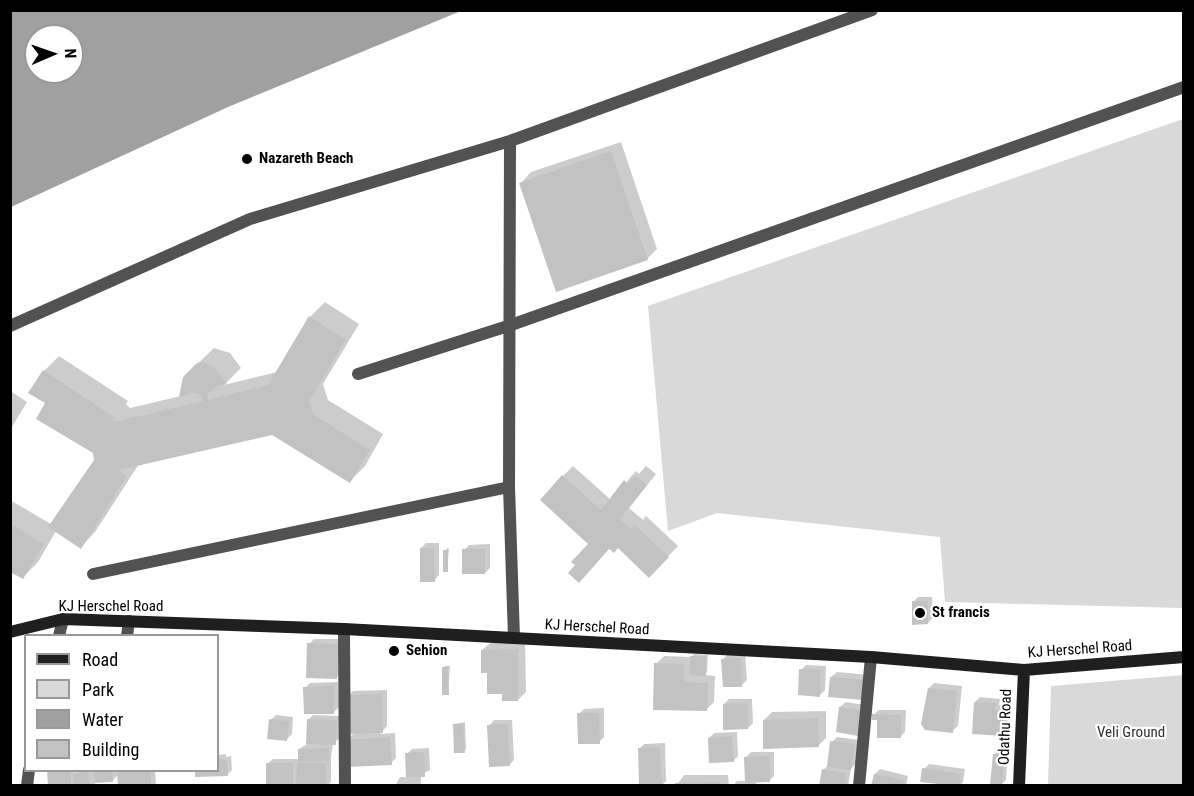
<!DOCTYPE html>
<html>
<head>
<meta charset="utf-8">
<style>
  body { margin:0 }
  #map { position:relative; width:1194px; height:796px; overflow:hidden; background:#fff; font-family:"Roboto Condensed",sans-serif }
  canvas { display:block }
  .frame { position:absolute; inset:0; border:12px solid #000; pointer-events:none }
  .legend { position:absolute; left:24px; top:634px; width:195px; height:138px; box-sizing:border-box; background:#fff; border:2px solid #999; margin:0; padding:8px 10px; list-style:none; font-size:18px; color:#000 }
  .legend li { display:flex; align-items:center; gap:12px; height:30px }
  .legend b { width:30px; border:2px solid #999 }
  .north { position:absolute; left:24px; top:24px; width:60px; height:60px; box-sizing:border-box; background:#fff; border:2px solid #999; border-radius:50%; rotate:88deg; font-size:16px; font-weight:700; line-height:24px; text-align:center; color:#000 }
  .north::after { content:''; display:block; margin:auto; width:21px; height:27px; background:#000; clip-path:polygon(50% 0,100% 100%,50% 72%,0 100%) }
</style>
</head>
<body>
<div id="map">
<canvas width="1194" height="796"></canvas>
<div class="frame"></div>
<ul class="legend">
<li><b style="height:8px;background:#1f1f1f"></b>Road</li>
<li><b style="height:16px;background:#d9d9d9"></b>Park</li>
<li><b style="height:16px;background:#a0a0a0"></b>Water</li>
<li><b style="height:16px;background:#c2c2c2"></b>Building</li>
</ul>
<div class="north">N</div>
</div>
<script>
const ctx = document.querySelector('canvas').getContext('2d');
ctx.lineJoin = 'round';
function paint(path, color) {
  ctx.fillStyle = color;
  ctx.fill(path, 'evenodd');
}
function toPath(rows) {
  const path = new Path2D();
  for (const r of rows) {
    path.moveTo(r[0], r[1]);
    for (let i = 2; i < r.length; i += 2) path.lineTo(r[i], r[i + 1]);
  }
  return path;
}
function stroke(path, color, width, dash) {
  ctx.strokeStyle = color;
  ctx.lineWidth = width;
  ctx.lineCap = dash ? 'butt' : 'round';
  ctx.setLineDash(dash || []);
  ctx.stroke(path);
}
function drawText(font, color, halo, rows, align = 'center') {
  ctx.font = font + ' "Roboto Condensed",sans-serif';
  ctx.lineWidth = 4.5;
  ctx.setLineDash([]);
  ctx.textBaseline = 'middle';
  ctx.strokeStyle = halo;
  ctx.fillStyle = color;
  for (const [text, x, y, turn = 0] of rows) {
    ctx.save();
    ctx.translate(x, y);
    ctx.rotate((+turn || 0) * Math.PI / 180);
    ctx.textAlign = isNaN(turn) ? turn : align;
    if (halo) ctx.strokeText(text, 0, 0);
    ctx.fillText(text, 0, 0);
    ctx.restore();
  }
}
paint(toPath([
  [1183,119,1183,608,945,602,940,537,717,513,668,531,648,306],
  [1183,675,1183,785,1048,785,1051,686]
]), '#d9d9d9');
paint(toPath([
  [11,10,461,10,461,11,228,107,11,207],
  [36,36,72,36,72,72,36,72]
]), '#a0a0a0');
paint(toPath([
  [621,142,657,249,647,259,521,183,531,172],
  [325,302,359,324,323,384,328,400,383,434,365,466,350,481,272,433,139,464,95,532,81,547,56,531,38,562,23,577,10,570,10,500,51,524,95,460,94,452,47,403,44,371,59,356,128,401,126,404,130,408,181,396,184,377,214,348,230,353,241,368,224,385,277,372,310,317],
  [10,391,27,402,10,430],
  [573,466,611,500,636,471,639,474,646,466,656,474,629,508,643,520,646,516,678,546,660,565,618,547,590,544,563,476],
  [426,543,439,543,439,575,434,581,421,548],
  [490,544,490,568,485,573,464,550,469,545],
  [447,548,449,549,447,571,445,551],
  [918,597,932,597,933,618,928,623,913,602],
  [314,639,342,639,342,672,337,677,309,644],
  [525,642,526,692,518,700,504,692,488,671,482,650,490,643],
  [745,653,747,680,742,685,723,659,728,654],
  [694,654,708,655,707,672,704,675,715,676,714,702,706,710,656,664,664,656,691,657],
  [806,665,826,666,825,690,820,695,801,670],
  [445,666,450,666,448,694,443,668],
  [837,672,869,675,867,694,831,677],
  [338,682,339,707,334,712,305,688,310,683],
  [934,683,962,686,958,726,952,731,929,688],
  [387,690,387,726,380,734,395,733,396,758,391,763,347,740,355,732,348,696,353,691],
  [980,697,1000,699,999,705,1009,706,1008,730,1002,735,975,702],
  [729,699,752,699,753,723,748,728,724,704],
  [846,702,865,705,857,734,840,707],
  [604,708,604,737,599,742,579,714,584,709],
  [879,710,906,710,905,732,900,737,873,715],
  [826,711,826,738,818,746,764,720,772,712],
  [276,715,293,717,292,734,287,739,271,720],
  [313,715,341,716,340,738,333,743,331,757,331,782,327,786,267,786,267,764,273,759,300,759,299,749,307,744,308,720],
  [494,720,512,720,514,760,509,765,489,726],
  [465,722,466,749,464,751,454,725],
  [737,732,738,756,733,761,709,738,714,733],
  [837,737,859,740,856,763,851,769,848,786,821,786,823,770,829,765,832,742],
  [665,743,666,781,661,786,639,749,644,744],
  [429,748,430,770,421,775,421,786,395,786,400,777,408,777,407,754,412,749],
  [999,750,1008,750,1006,780,1001,785,994,755],
  [751,752,774,752,774,776,769,781,756,781,756,786,733,786,737,781,746,781,746,757],
  [226,754,226,757,231,756,232,770,227,775,218,770,218,755],
  [929,764,965,769,963,782,960,786,948,786,922,781,924,769],
  [880,769,908,776,906,786,873,786,875,774],
  [49,770,75,770,75,773,78,770,155,770,156,786,120,786,119,774,112,781,95,781,95,786,49,786],
  [684,775,728,775,729,786,676,786]
]), '#0003');
paint(toPath([
  [611,151,648,260,556,292,519,183],
  [309,316,346,340,309,401,314,415,370,450,350,483,272,435,119,470,127,476,81,549,48,527,94,460,93,453,36,419,45,403,28,393,43,370,114,417,112,420,114,422,203,401,202,396,193,393,179,397,183,377,197,363,204,362,215,368,227,384,215,387,207,394,208,400,268,385],
  [562,475,601,510,624,480,628,484,635,476,647,485,620,519,631,529,635,525,669,557,649,578,618,548,614,553,609,549,579,583,568,573,575,565,571,562,588,544,540,500],
  [10,524,44,544,23,579,10,572],
  [420,548,434,548,435,582,420,582],
  [462,549,485,549,485,574,462,574],
  [443,550,448,550,448,572,443,572],
  [912,601,928,601,928,624,912,625],
  [307,643,338,644,337,679,306,678],
  [518,649,518,701,502,701,502,694,487,694,487,673,481,673,481,650],
  [690,656,706,656,706,676,690,675],
  [741,658,742,687,723,687,721,659],
  [654,663,684,664,684,682,708,683,707,711,653,710],
  [442,667,448,667,449,695,442,695],
  [799,669,821,670,820,697,798,695],
  [830,677,865,680,863,700,828,697],
  [334,686,334,714,304,714,303,687],
  [928,688,957,691,953,733,925,730,921,724],
  [382,694,383,733,348,734,347,695],
  [974,702,996,703,995,710,1005,710,1003,736,972,734],
  [748,703,748,729,723,730,723,704],
  [839,707,861,710,858,736,836,732],
  [577,713,599,713,600,744,578,744],
  [872,714,901,715,901,738,877,738,877,720,872,720],
  [818,718,819,747,763,749,763,720],
  [269,719,289,721,287,741,267,739],
  [307,719,337,720,336,745,306,744],
  [463,723,465,753,454,753,453,724],
  [508,724,510,766,489,767,487,725],
  [732,736,734,762,709,763,708,738],
  [390,737,392,765,347,767,345,740],
  [830,741,855,744,851,770,827,767],
  [660,747,662,786,639,786,638,748],
  [329,748,329,761,298,762,298,749],
  [424,752,425,777,406,777,405,753],
  [993,754,1004,754,1002,786,990,785],
  [769,756,770,782,745,783,744,757],
  [218,758,227,761,228,776,195,777,195,770,218,770],
  [266,763,293,763,293,786,266,786],
  [297,763,326,763,326,786,296,786],
  [922,768,961,774,959,786,920,782],
  [822,769,846,773,845,786,819,786],
  [47,770,71,770,71,786,48,786],
  [94,770,112,770,113,782,95,783],
  [117,770,151,770,151,786,118,786],
  [88,772,90,786,74,786,73,774],
  [874,774,904,780,903,786,871,786],
  [721,782,721,786,675,786,675,783]
]), '#c2c2c2');
stroke(toPath([
  [510,141,509,487,514,638],
  [10,326,250,219,510,141,872,10],
  [358,374,511,325,1184,87],
  [93,574,509,487],
  [344,629,345,786],
  [59,636,63,619],
  [127,636,129,621],
  [27,786,29,770],
  [859,786,871,657]
]), '#525252', 12);
stroke(toPath([
  [10,632,63,619,344,629,871,657,1024,670,1184,657],
  [1019,786,1024,670]
]), '#1f1f1f', 12);
for (const [x, y, r, color] of [
  [247,159,6,"#000"],
  [920,613,6,"#000"],
  [394,651,6,"#000"]
]) {
  const dot = new Path2D();
  dot.arc(x, y, r, 0, 2 * Math.PI);
  ctx.fillStyle = color;
  ctx.fill(dot);
  stroke(dot, '#fff', 2);
}
drawText('bold 15px', '#000', '#fff', [
  ["Nazareth Beach",259,159],
  ["St francis",932,613],
  ["Sehion",406,651]
], 'left');
drawText('15px', '#000', '#fff', [
  ["KJ Herschel Road",111,607],
  ["KJ Herschel Road",597,628,3],
  ["KJ Herschel Road",1080,650,-4],
  ["Odathu Road",1006,727,-88]
]);
drawText('15px', '#303030', '#fff', [
  ["Veli Ground",1131,733]
]);
</script>
</body>
</html>
